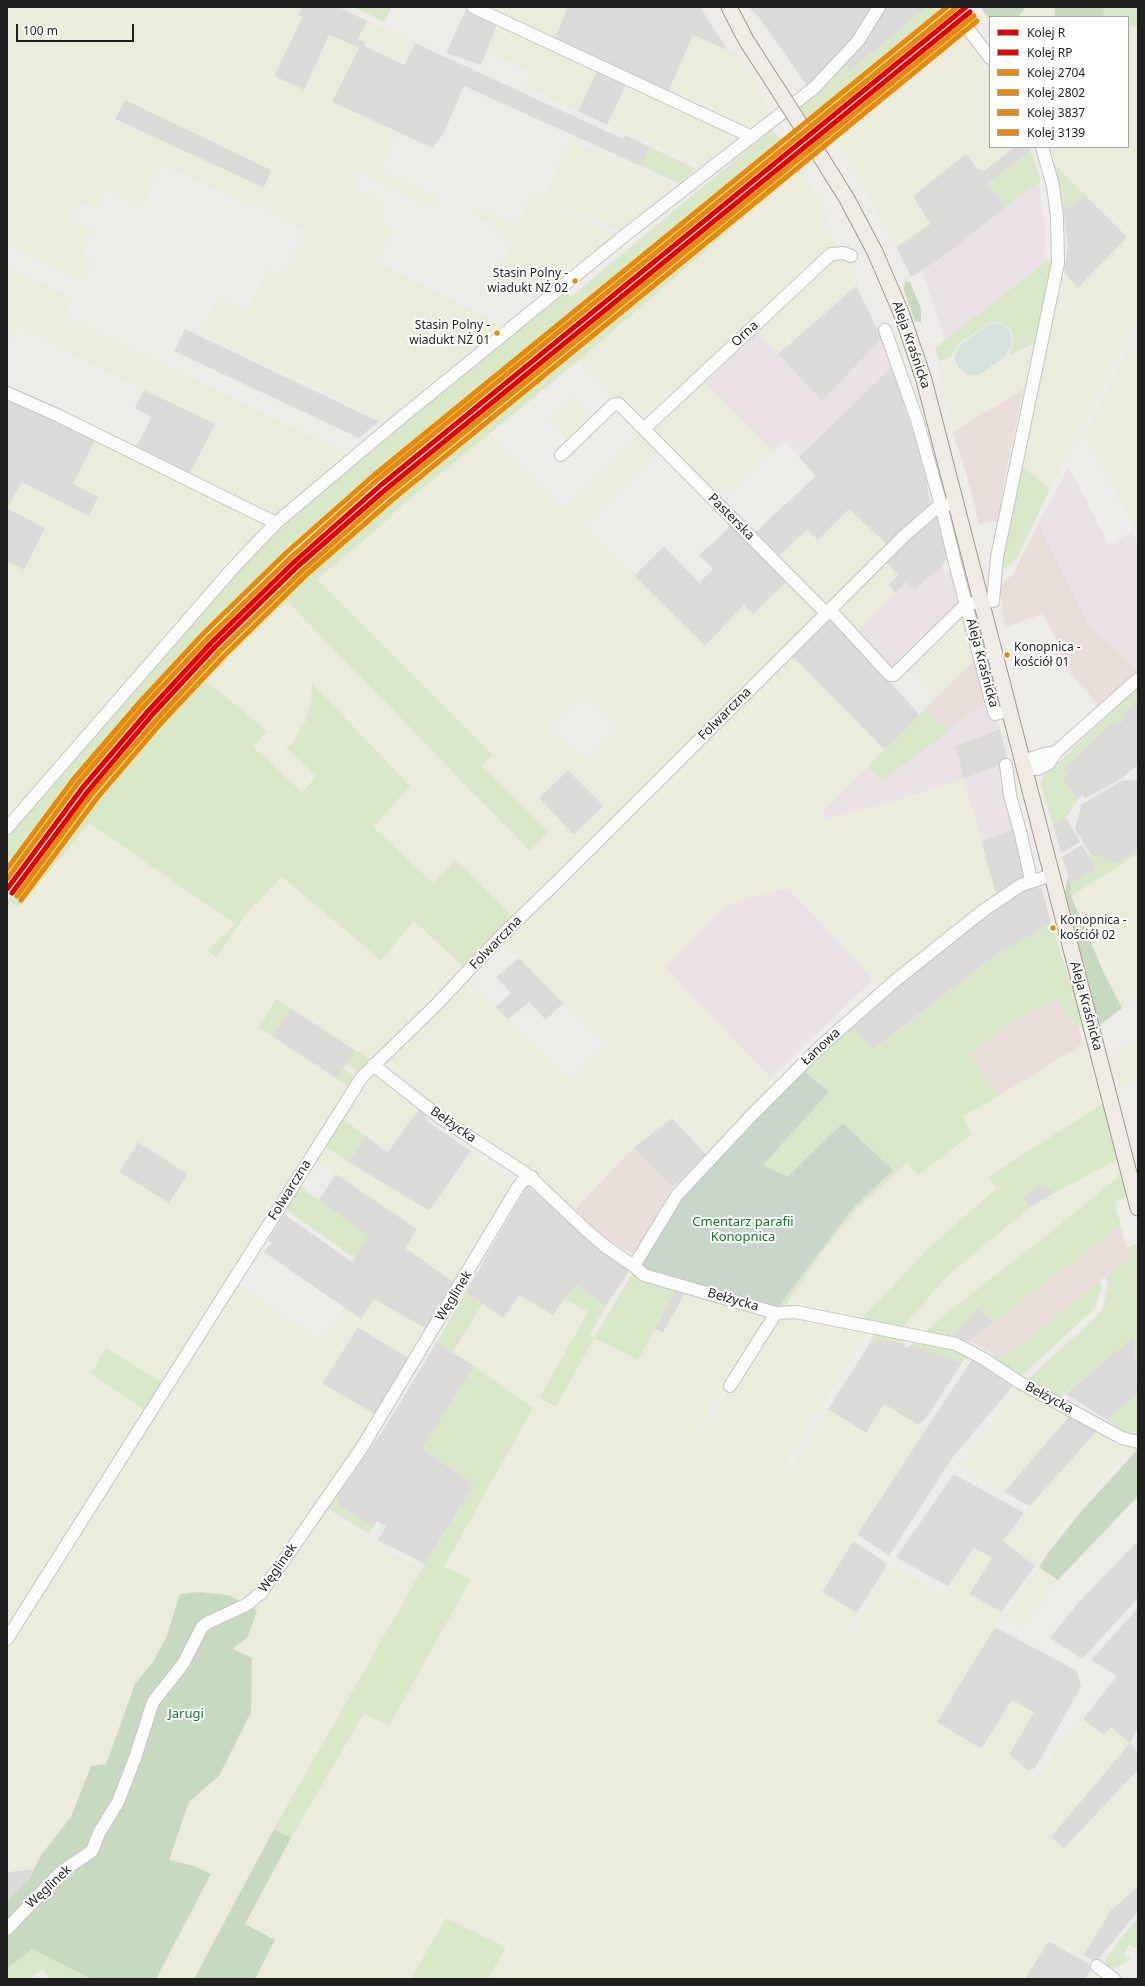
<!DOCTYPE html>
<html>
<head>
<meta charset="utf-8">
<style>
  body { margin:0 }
  #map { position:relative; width:1145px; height:1986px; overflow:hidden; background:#edece8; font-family:"Noto Sans",sans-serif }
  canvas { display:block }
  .frame { position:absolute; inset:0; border:8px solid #1f1f1f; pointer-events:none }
  .legend { position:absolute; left:989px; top:16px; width:140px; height:132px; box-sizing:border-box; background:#fff; border:1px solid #a5a5a5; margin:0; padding:5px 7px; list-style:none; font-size:12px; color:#1f1f1f }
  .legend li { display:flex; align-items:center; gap:8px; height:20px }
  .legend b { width:20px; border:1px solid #a5a5a5 }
  .scale { position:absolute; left:16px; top:24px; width:118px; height:18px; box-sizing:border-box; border:2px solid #1f1f1f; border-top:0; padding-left:5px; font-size:12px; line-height:14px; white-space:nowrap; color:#1f1f1f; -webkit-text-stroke:3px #fff; paint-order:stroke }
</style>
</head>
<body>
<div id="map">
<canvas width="1145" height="1986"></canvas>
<div class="frame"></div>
<ul class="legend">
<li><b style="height:5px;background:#e50000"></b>Kolej R</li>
<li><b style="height:5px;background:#e50000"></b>Kolej RP</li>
<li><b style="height:5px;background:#e98903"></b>Kolej 2704</li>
<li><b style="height:5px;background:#e98903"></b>Kolej 2802</li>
<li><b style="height:5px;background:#e98903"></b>Kolej 3837</li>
<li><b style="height:5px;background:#e98903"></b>Kolej 3139</li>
</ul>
<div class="scale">100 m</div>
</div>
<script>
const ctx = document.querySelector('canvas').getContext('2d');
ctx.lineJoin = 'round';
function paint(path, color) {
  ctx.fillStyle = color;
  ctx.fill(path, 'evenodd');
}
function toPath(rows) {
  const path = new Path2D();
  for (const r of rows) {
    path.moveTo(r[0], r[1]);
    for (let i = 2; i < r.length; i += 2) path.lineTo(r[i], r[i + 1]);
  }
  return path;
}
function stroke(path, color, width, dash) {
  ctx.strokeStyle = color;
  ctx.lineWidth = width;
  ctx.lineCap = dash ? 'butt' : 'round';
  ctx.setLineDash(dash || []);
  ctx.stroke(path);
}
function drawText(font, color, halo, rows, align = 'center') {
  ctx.font = font + ' "Noto Sans",sans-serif';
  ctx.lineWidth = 4;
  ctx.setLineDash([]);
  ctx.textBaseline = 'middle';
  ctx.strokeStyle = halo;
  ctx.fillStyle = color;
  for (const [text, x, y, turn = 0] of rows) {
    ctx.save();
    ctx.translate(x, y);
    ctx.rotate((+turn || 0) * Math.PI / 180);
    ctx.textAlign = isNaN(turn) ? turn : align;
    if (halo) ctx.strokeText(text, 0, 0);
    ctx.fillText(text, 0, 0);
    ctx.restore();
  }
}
paint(toPath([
  [302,7,339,7,367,21,359,39,365,42,364,46,404,65,415,43,623,139,625,135,650,147,641,166,464,86,444,132,433,148,332,102,358,48,329,35,304,90,274,76,302,17,298,15],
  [568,7,700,7,728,51,693,35,667,95,553,42],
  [749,7,876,7,855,40,808,87,759,17],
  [884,7,927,7,850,71,844,65,871,30],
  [466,10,494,22,496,28,481,65,446,53],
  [598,69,627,83,607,125,578,111],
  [125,99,272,170,264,188,115,119],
  [1014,147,1029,147,1031,151,987,184,1005,208,940,259,911,277,896,247,930,224,912,196,966,154,977,168,984,171],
  [1086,196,1128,237,1078,288,1064,273,1068,246,1063,210],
  [856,286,882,339,822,401,778,354],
  [185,329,363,414,379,421,359,438,174,351],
  [892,366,921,458,932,507,889,546,818,540,807,530,774,560,792,577,753,614,744,606,705,646,634,576,664,546,703,587,700,582,713,569,699,555,736,522,751,536,816,476,799,457],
  [144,390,216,424,187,479,132,454,152,417,135,408],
  [11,395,97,436,98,497,89,516,8,508,45,528,24,570,7,561,7,402],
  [936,515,949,554,942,566,915,589,896,593,888,585,898,575,886,562],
  [829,616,920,715,885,750,790,654],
  [1138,698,1138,765,1122,778,1086,798,1082,795,1078,799,1062,781,1066,777,1067,773,1063,769,1114,721,1120,723,1123,720,1122,714],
  [1000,729,1008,762,964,779,955,746],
  [568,770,604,806,573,835,539,798],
  [1066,817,1080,842,1061,853,1053,825],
  [1015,828,1027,876,997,898,981,842],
  [1082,845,1097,869,1071,884,1062,857],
  [1036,884,1042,888,1051,924,998,953,873,1050,852,1028,892,992,975,923,998,906],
  [519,958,563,1003,546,1020,529,1002,507,1020,495,1008,511,993,496,977],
  [292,1009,355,1050,337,1079,272,1036],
  [421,1106,428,1122,471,1151,429,1211,348,1162,366,1136,387,1152],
  [672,1118,706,1154,673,1187,633,1148],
  [138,1142,188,1174,169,1203,119,1172],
  [336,1174,417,1229,455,1283,443,1303,440,1302,435,1310,437,1313,426,1329,374,1299,361,1319,264,1252,271,1243,268,1241,284,1214,352,1262,368,1236,319,1200],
  [1039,1185,1056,1192,1029,1208,1022,1197],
  [527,1186,629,1265,631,1268,606,1306,576,1285,564,1299,553,1316,504,1318,465,1293],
  [677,1287,687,1290,663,1333,655,1329],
  [978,1308,994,1322,969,1341,950,1339],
  [358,1327,409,1358,376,1415,322,1384],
  [1132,1338,1134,1342,1138,1393,1107,1420,1066,1394],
  [880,1340,905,1344,904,1346,908,1348,910,1345,918,1347,962,1363,927,1417,918,1425,884,1404,866,1433,828,1409,869,1345],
  [437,1342,474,1366,422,1449,474,1484,425,1564,378,1540,386,1527,377,1521,373,1527,338,1505,337,1496,386,1426],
  [973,1358,1010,1380,1013,1386,952,1458,889,1556,857,1534],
  [1070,1415,1098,1430,1030,1506,1004,1492],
  [954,1474,1024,1513,1003,1541,1035,1566,1001,1612,969,1594,992,1558,974,1548,949,1587,896,1557],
  [853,1541,885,1562,886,1567,857,1613,822,1592],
  [1138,1541,1138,1598,1082,1659,1050,1638,1079,1602],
  [1138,1608,1138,1728,1130,1743,1138,1752,1138,1770,1064,1849,1051,1837,1064,1819,1112,1727,1104,1735,1083,1719,1117,1676,1091,1660],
  [995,1627,1077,1671,1081,1687,1035,1768,1028,1771,1009,1754,1024,1730,1012,1700,981,1749,936,1722],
  [34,1869,29,1880,7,1901,7,1872],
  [1138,1886,1138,1911,1097,1961,1094,1961,1083,1955,1111,1910],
  [1048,1941,1091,1965,1091,1970,1085,1979,1025,1979]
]), '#dcdbd9');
paint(toPath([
  [1024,389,1005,475,998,521,979,524,965,469,952,432],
  [1038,524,1090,628,1107,641,1138,671,1099,706,1067,669,1056,664,1060,661,1054,649,1060,646,1042,614,1005,628,999,586,1014,573],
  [976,658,986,701,949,731,925,709],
  [1059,999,1066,1016,1079,1028,1083,1044,998,1097,971,1054,1022,1015],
  [633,1148,673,1187,633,1254,604,1237,575,1209],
  [1121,1226,1129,1258,1002,1358,969,1341]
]), '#eadedb');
paint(toPath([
  [1039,184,1046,234,1044,261,945,341,922,270,940,259,1028,189],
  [757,331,822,401,882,340,891,366,799,457,783,440,773,450,705,382],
  [1069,467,1109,545,1132,532,1138,542,1138,671,1107,641,1090,628,1038,524],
  [942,566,946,574,953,571,962,604,893,672,855,634,906,582,915,589],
  [986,701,1000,729,955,746,964,779,1002,765,1015,828,981,842,964,779,883,805,828,819,821,814,868,766,882,781],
  [788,888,873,979,869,983,870,984,850,1001,850,1002,770,1078,665,967,728,904]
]), '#eae2e6');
paint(toPath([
  [1138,779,1138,850,1116,863,1091,855,1075,829,1081,805,1121,781]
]), '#dbdbd9');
paint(toPath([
  [7,7,302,7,298,15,303,17,274,76,304,90,330,35,359,48,332,102,398,132,380,170,438,198,439,202,435,209,359,171,351,187,386,205,378,221,393,229,376,263,502,325,385,421,201,333,218,297,247,311,268,268,283,275,306,230,265,209,259,204,253,205,242,201,162,164,142,206,107,189,95,209,80,202,71,219,93,231,83,253,95,261,83,281,7,244],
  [125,100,271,170,264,188,115,119],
  [478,7,568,7,553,42],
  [1026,7,1055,7,1055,17,1018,17],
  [367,21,415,43,406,61,358,39],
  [1128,26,1138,28,1138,318,1129,336,1097,307,1128,338,1050,489,1021,465,1064,273,1078,288,1127,237,1052,162,1047,147,1128,147],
  [496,28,504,32,509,29,561,55,584,66,598,69,578,111,526,85,532,72,487,51],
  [693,35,741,56,766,98,762,102,770,115,749,132,667,95],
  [965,39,990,75,990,147,1014,147,984,171,977,168,966,154,913,196,930,224,896,247,837,140],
  [627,83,732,129,727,138,734,142,702,166,607,125],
  [570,139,674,187,618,231,544,198],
  [801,170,826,211,830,222,824,229,836,244,807,268,644,425,578,361],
  [532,194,614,235,548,288,501,264,512,242,503,236,498,228,472,214,476,207,516,226],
  [835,259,844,259,850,263,856,273,858,284,778,354,757,331,829,262],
  [7,267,73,299,64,317,351,456,289,508,7,823,7,561,24,570,45,528,7,508,22,482,89,516,98,497,73,484,97,436,187,479,215,424,135,385,17,325,7,343],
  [1138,331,1138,527,1135,528,1084,434],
  [1038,345,1024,389,952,432,937,364,952,358,957,370,969,378,991,369,1009,357],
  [703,380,773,450,729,494,720,486,712,493,649,431],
  [571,396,593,417,570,441,548,419],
  [642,431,661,449,585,527,705,646,744,605,753,614,757,612,792,577,820,615,515,919,457,861,433,883,373,827,312,685,311,700,305,722,289,747,286,747,317,776,302,792,253,747,267,731,205,680,287,601,530,850,548,833,480,766,493,755,317,579,489,433,564,507],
  [585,693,618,726,587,759,550,727],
  [568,770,604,806,574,835,539,798],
  [849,509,889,546,827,608,774,560,807,531,817,541],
  [885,561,898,575,888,585,896,593,855,634,839,616,838,610],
  [961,612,976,658,937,697,909,668],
  [790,654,885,750,821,814,828,819,872,808,964,779,997,898,881,988,788,888,728,904,665,968,770,1078,772,1087,709,1152,675,1116,637,1144,575,1209,572,1210,539,1176,444,1115,382,1069,381,1060,466,979,570,1079,604,1044,501,940],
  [89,823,235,924,207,951,216,957,250,909,283,877,381,959,414,921,466,969,374,1062,276,999,259,1028,351,1088,335,1115,332,1113,328,1120,324,1119,320,1126,323,1128,310,1147,313,1150,166,1385,106,1349,91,1373,147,1412,7,1636,7,908,10,902,20,908],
  [138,1142,188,1174,169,1203,119,1172],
  [1138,854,1138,995,1122,1008,1071,896],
  [1138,1037,1138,1078,1121,1089,1109,1058],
  [1083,1044,1100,1104,989,1176,997,1188,931,1246,859,1321,785,1306,824,1249,857,1209,907,1163,918,1174,962,1118],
  [371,1073,376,1073,421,1106,388,1152,341,1117],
  [323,1145,348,1162,429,1211,471,1151,517,1183,455,1283,405,1248,417,1229,314,1159],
  [1120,1158,1123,1173,1047,1235,948,1312,924,1333,902,1328,947,1276,1029,1208],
  [239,1285,322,1341,344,1308,361,1319,374,1299,426,1329,409,1358,357,1327,322,1383,376,1415,262,1590,245,1604,180,1594,166,1638,152,1663,135,1684,106,1764,90,1766,71,1817,41,1855,34,1869,7,1872,7,1641,234,1287],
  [687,1290,771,1315,691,1443,675,1434,674,1435,752,1476,694,1444,778,1315,869,1330,784,1466,790,1470,828,1409,866,1433,884,1404,918,1425,923,1433,855,1538,822,1592,857,1613,828,1667,892,1566,937,1592,943,1594,974,1548,992,1558,969,1594,1001,1612,995,1627,937,1722,981,1749,1012,1700,1034,1712,1009,1754,1028,1771,1033,1778,1043,1772,1058,1744,1080,1720,1083,1719,1104,1735,1111,1727,1130,1743,1051,1837,1064,1848,1138,1770,1138,1886,1111,1910,1083,1955,1051,1937,1025,1979,488,1979,506,1947,446,1918,411,1979,255,1979,275,1940,245,1925,291,1838,364,1713,389,1726,470,1579,444,1568,533,1408,453,1352,482,1305,504,1318,519,1295,553,1315,564,1299,588,1312,538,1399,573,1417,556,1407,594,1338,638,1360,655,1329,663,1333],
  [1019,1387,1070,1415,1004,1492,958,1466],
  [1098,1430,1136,1446,1123,1457,1043,1551,1035,1566,1003,1541,1030,1506],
  [324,1513,384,1550,422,1569,274,1829,194,1979,156,1979,211,1874,194,1866,169,1861,189,1802,219,1776,232,1649,248,1606],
  [1039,1567,1058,1580,1027,1624,1021,1626,1006,1619,1006,1613]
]), '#ebecdc');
paint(toPath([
  [353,7,391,7,385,22],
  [927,7,943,7,946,13,810,126,798,107,844,65,850,71],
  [1104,7,1138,7,1138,28,1128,25,1128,17,1103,17],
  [772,129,783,142,782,145,338,510,278,564,199,642,133,715,55,809,7,875,7,839,21,818,170,648,274,532,503,341,567,292,571,297],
  [650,147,696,169,680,184,641,166],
  [1031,151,1041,183,1028,189,1005,208,987,184],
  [1052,162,1086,196,1063,210,1058,180],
  [779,166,791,177,578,361,401,506,376,530,317,579,493,755,481,766,548,833,530,851,287,601,205,680,267,731,253,747,302,792,317,776,285,747,289,747,305,722,311,700,312,684,410,786,373,827,433,883,456,861,515,919,466,969,414,921,381,960,282,877,250,909,216,957,207,951,235,924,89,823,19,908,10,902,7,908,7,900,74,810,192,668,294,568,530,367],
  [1047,260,1051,262,1046,311,1037,343,1009,355,1013,345,1012,331,1002,322,990,323,958,344,951,357,939,361,935,348],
  [1021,465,1050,489,1017,558,1003,570,1000,566],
  [1138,687,1138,698,1122,714,1124,717,1123,720,1119,724,1114,721,1063,769,1067,773,1066,777,1062,782,1078,799,1066,817,1053,825,1041,785,1043,777],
  [925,709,949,731,882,781,868,766],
  [1138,850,1138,854,1071,896,1071,884,1096,869,1089,856,1091,855,1116,863],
  [1051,924,1083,1021,1082,1027,1076,1026,1072,1020,1066,1016,1059,999,1022,1015,971,1054,998,1097,962,1117,972,1134,918,1175,907,1163,857,1209,824,1249,785,1306,776,1310,852,1209,893,1170,843,1123,787,1177,763,1165,829,1092,803,1070,850,1026,874,1050,998,953],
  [276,999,292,1009,272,1036,259,1028],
  [355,1050,374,1062,361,1074,346,1064],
  [343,1068,358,1078,351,1088,337,1079],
  [1108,1100,1120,1158,1056,1192,1039,1185,1022,1197,1029,1208,947,1276,902,1328,859,1321,931,1246,996,1189,989,1176],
  [340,1117,366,1136,348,1162,323,1145],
  [1123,1173,1127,1196,1115,1202,1121,1226,994,1322,978,1308,950,1339,924,1333,948,1312,1047,1235],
  [298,1185,369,1236,354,1258,287,1210,286,1204],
  [1134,1244,1137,1245,1138,1248,1138,1438,1132,1437,1107,1420,1138,1393,1134,1342,1132,1339,1058,1399,1026,1381,1102,1311,1108,1284,1105,1277,1129,1258,1127,1248],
  [634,1271,677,1287,638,1360,594,1338,556,1407,539,1398,588,1312,564,1299,576,1285,606,1306,590,1334,594,1338],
  [1100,1281,1102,1286,1095,1308,1019,1378,993,1361,993,1353,1002,1358],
  [465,1293,482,1305,453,1352,437,1342],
  [875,1332,903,1336,903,1343,880,1340,868,1345],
  [913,1340,945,1344,966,1354,966,1357,962,1363,912,1346],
  [106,1348,166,1385,147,1412,91,1373],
  [474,1366,533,1408,444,1567,471,1579,389,1726,364,1713,291,1838,274,1829,422,1569,474,1484,422,1449],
  [336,1489,341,1491,337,1496,338,1505,373,1527,369,1534,324,1506],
  [446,1918,506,1947,488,1979,411,1979],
  [1138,1918,1138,1946,1137,1949,1129,1945,1124,1955,1131,1959,1112,1970,1105,1964,1105,1960,1121,1938],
  [32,1949,91,1979,50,1979,43,1969,30,1979,7,1979,7,1969]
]), '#d8e8c9');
paint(toPath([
  [985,7,1026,7,1018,17,990,17,990,20,982,9],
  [1055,7,1104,7,1103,17,1055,17],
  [905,281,910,282,921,308,921,322,915,321,904,290],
  [1068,877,1071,884,1071,896,1104,973,1122,1008,1099,1026,1065,891],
  [1138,1449,1137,1497,1058,1580,1039,1567,1048,1553,1079,1514],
  [199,1592,228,1595,257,1610,248,1637,233,1649,252,1658,251,1712,219,1776,189,1802,169,1860,194,1866,211,1874,156,1979,91,1979,32,1949,7,1969,7,1901,29,1880,41,1855,71,1817,91,1766,106,1764,135,1684,152,1663,166,1638,180,1594],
  [274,1829,291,1838,245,1924,275,1940,255,1979,194,1979]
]), '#c7dabf');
paint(toPath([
  [1001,323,1010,331,1012,344,1005,357,980,374,969,376,958,368,954,356,960,345,990,324]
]), '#d6e3dc');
paint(toPath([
  [803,1070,829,1092,763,1165,787,1177,843,1123,893,1170,852,1209,776,1310,642,1270,639,1265,681,1197]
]), '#c8d7c9');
const minor = toPath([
  [473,7,752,137],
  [963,22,990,58],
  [885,330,917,420,941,505,955,563,993,708,995,714,1009,711],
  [7,393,57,415,276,523],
  [644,429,831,254,844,253,851,256],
  [561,455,613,405,619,404,827,614],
  [831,611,890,675,894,675,966,604,993,601,997,557,1058,263,1057,217,1053,186,1042,147],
  [1056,752,1045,754,1029,759,1024,768,1038,769,1049,763,1056,752,1138,679],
  [1006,765,1010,795,1021,835,1031,880],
  [7,828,234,567,276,523,391,426,624,236,814,88,858,41,879,7],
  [373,1065,442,1119,528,1175,585,1229,606,1247,634,1266,644,1275,776,1313,796,1312,956,1344,984,1359,1019,1382,1122,1438,1138,1442],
  [634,1266,677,1195,750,1117,822,1045,896,980,984,910,1021,885,1052,875],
  [730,1386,776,1313],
  [7,1639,362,1077,436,1005,502,935,560,879,904,536,935,509,941,505,957,504],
  [7,1929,61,1872,92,1851,99,1833,118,1802,135,1758,153,1702,183,1664,202,1627,207,1623,246,1605,261,1593,361,1449,518,1187,522,1182,532,1177],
  [1097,1966,1114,1979]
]);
const major = toPath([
  [729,7,746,40,777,88],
  [819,154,847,199,875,252,902,315,924,380,1138,1208]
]);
stroke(minor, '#c4c4c2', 14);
stroke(major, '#a29b86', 17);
stroke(minor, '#fcfcfc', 12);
stroke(major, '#f0ece5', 15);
const majorBridge = toPath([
  [777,88,819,154]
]);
stroke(majorBridge, '#a29b86', 17, []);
stroke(majorBridge, '#f0ece5', 15);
stroke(toPath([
  [7,889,83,787,149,710,211,643,294,562,381,485,966,7]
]), '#e50000', 5);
stroke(toPath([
  [12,893,88,791,153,714,215,647,298,566,385,490,970,12]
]), '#e50000', 5);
stroke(toPath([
  [7,879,78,783,144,706,207,639,290,558,377,480,957,7]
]), '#e98903', 5);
stroke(toPath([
  [17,896,92,794,158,718,220,651,302,571,389,494,974,16]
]), '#e98903', 5);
stroke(toPath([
  [7,869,73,780,140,702,203,634,286,553,373,476,947,7]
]), '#e98903', 5);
stroke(toPath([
  [21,900,97,798,162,722,224,656,306,575,393,499,977,21]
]), '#e98903', 5);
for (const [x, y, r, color] of [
  [575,281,3.5,"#d79205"],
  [497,333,3.5,"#d79205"],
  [1007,655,3.5,"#d79205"],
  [1053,928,3.5,"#d79205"]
]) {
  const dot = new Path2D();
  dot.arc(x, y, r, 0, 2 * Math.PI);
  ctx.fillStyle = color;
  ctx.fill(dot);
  stroke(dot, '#fff', 1.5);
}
drawText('12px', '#1f1f1f', '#fff', [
  ["Stasin Polny -",568,274],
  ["wiadukt NŻ 02",568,289],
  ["Stasin Polny -",490,326],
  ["wiadukt NŻ 01",490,341],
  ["Konopnica -",1014,648,"left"],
  ["kościół 01",1014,663,"left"],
  ["Konopnica -",1060,921,"left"],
  ["kościół 02",1060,936,"left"]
], 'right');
drawText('13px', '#1f1f1f', '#fff', [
  ["Orna",745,334,-43],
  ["Aleja Kraśnicka",911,345,71],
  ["Pasterska",731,517,45],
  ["Aleja Kraśnicka",982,663,75],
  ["Folwarczna",725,714,-45],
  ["Folwarczna",496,943,-46],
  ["Aleja Kraśnicka",1086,1006,75],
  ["Łanowa",821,1047,-43],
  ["Bełżycka",453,1125,35],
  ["Folwarczna",290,1190,-58],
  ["Węglinek",454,1296,-58],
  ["Bełżycka",733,1300,16],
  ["Bełżycka",1049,1398,28],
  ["Węglinek",278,1568,-55],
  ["Węglinek",49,1887,-43]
]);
drawText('13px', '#147723', '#fff', [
  ["Cmentarz parafii",743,1222],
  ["Konopnica",743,1237],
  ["Jarugi",186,1714]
]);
</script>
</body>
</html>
